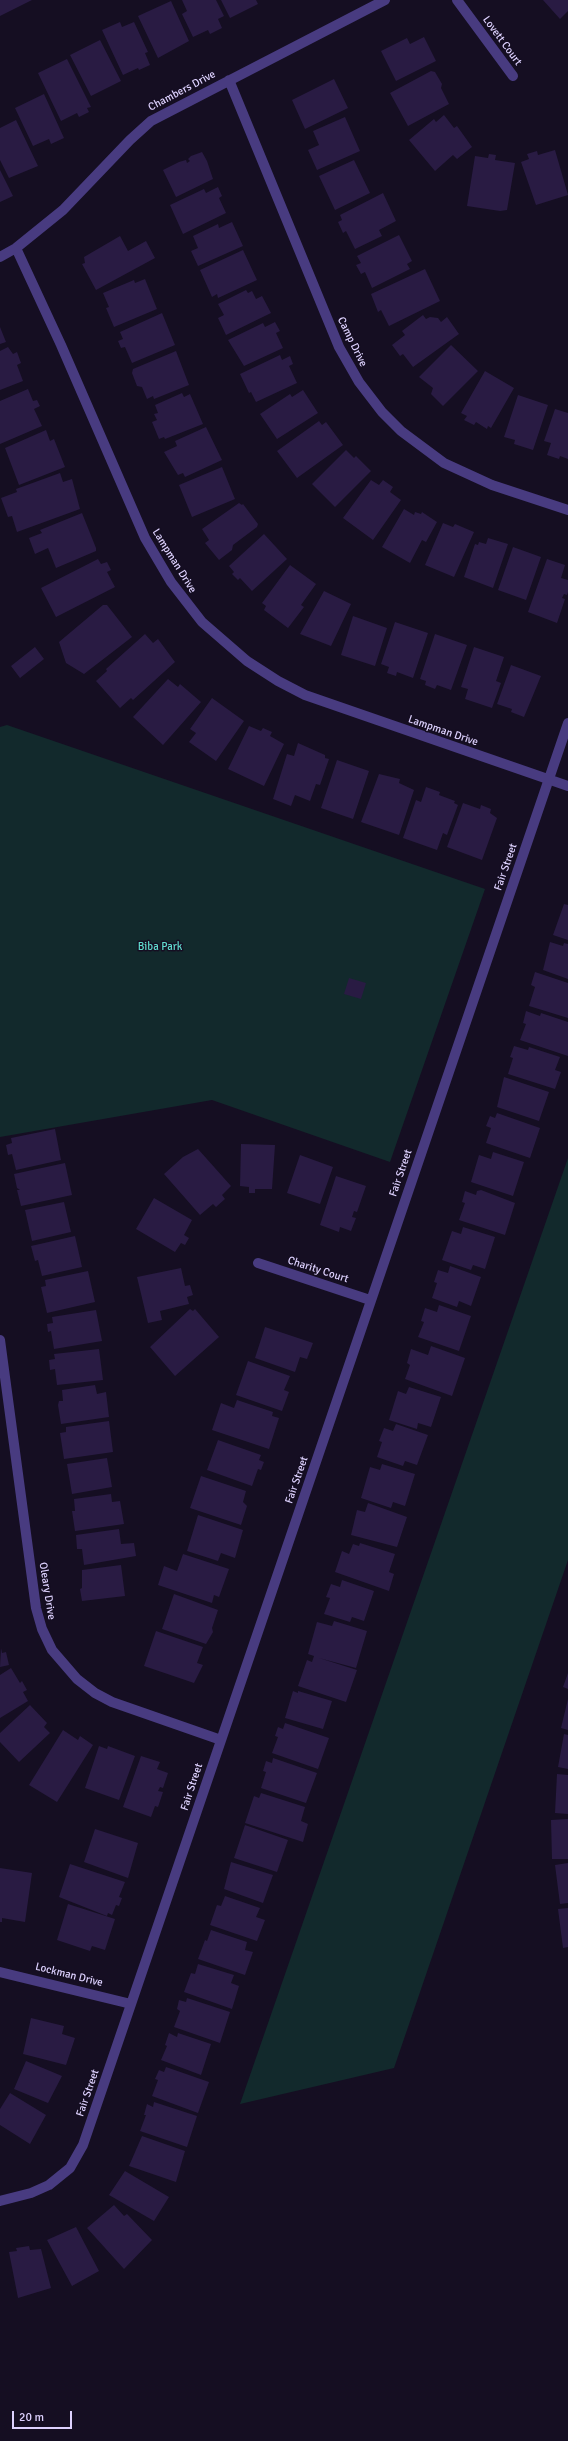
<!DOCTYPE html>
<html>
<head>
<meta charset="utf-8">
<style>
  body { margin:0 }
  #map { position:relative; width:568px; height:2441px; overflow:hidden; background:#150e22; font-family:Signika,sans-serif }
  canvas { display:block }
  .scale { position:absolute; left:12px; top:2411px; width:60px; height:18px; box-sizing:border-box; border:2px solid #ddd1fe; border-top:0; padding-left:5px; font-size:12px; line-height:14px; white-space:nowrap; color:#ddd1fe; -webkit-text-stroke:3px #150e22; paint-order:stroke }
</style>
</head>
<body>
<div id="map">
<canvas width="568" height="2441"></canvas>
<div class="scale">20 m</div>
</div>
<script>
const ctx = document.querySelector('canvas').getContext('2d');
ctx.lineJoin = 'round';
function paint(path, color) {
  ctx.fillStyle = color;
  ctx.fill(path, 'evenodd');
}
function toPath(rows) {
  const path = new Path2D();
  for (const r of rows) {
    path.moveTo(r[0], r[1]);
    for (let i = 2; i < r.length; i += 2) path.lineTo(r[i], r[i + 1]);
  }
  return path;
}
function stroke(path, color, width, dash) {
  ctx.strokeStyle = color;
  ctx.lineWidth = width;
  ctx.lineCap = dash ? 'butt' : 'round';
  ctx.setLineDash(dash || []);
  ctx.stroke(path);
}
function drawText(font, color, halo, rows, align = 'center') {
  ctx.font = font + ' Signika,sans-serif';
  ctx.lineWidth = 3;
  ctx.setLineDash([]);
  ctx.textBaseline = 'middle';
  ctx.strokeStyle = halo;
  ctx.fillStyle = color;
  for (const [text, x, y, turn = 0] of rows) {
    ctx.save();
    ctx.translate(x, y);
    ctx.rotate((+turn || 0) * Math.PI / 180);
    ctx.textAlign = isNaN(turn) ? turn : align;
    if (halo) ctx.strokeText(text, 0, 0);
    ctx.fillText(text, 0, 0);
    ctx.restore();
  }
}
paint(toPath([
  [7,725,485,889,390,1162,212,1100,0,1137,0,727],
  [568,1158,568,1560,394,2068,240,2104]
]), '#12292c');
paint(toPath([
  [0,0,32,0,0,16],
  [182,0,216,0,224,16,218,19,222,28,210,34,208,30,193,37,182,14,187,11],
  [221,0,256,0,258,4,230,18],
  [543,0,568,0,568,11,560,19],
  [171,1,189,41,158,58,138,16],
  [120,22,122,27,134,22,148,52,145,53,150,65,139,70,138,68,123,75,102,30],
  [424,37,436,61,396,81,381,51,407,38,410,44],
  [100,40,121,81,91,96,70,55],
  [67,59,91,107,87,108,89,112,79,117,77,113,61,121,38,73],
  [431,71,435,72,442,84,441,88,449,104,408,126,390,93],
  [334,79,348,108,305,129,292,100],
  [44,94,64,138,51,144,49,139,33,146,15,108],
  [444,115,454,128,457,126,472,147,457,159,453,155,435,171,409,140,434,119,436,122],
  [345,117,360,151,317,170,308,150,319,145,313,131],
  [16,120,38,166,9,178,0,160,0,128],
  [555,150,568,195,536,205,521,162,529,159,527,154,537,151,538,155],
  [202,152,207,161,213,179,176,197,163,170,179,162,186,160,187,163,190,161,188,159,191,156],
  [489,154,496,155,495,160,515,163,507,210,500,211,467,206,475,156,488,158],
  [354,160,370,193,335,210,319,176],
  [0,170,13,196,0,202],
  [218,187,222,196,219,198,226,213,183,234,170,205,204,189,206,193],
  [383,193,396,221,379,230,382,236,355,249,346,231,343,233,338,222,342,220,340,215],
  [232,222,243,246,198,266,191,251,198,248,193,236,218,224,219,228],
  [399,235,412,261,407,264,410,269,372,288,365,272,361,274,356,265,361,263,357,256],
  [120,236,128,251,146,241,155,258,96,290,82,264,85,263,84,257],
  [243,250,257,280,218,298,217,294,212,297,200,270],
  [425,269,440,301,389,326,381,310,378,312,371,294],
  [145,279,157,309,114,327,106,308,109,307,103,293,134,280,135,283],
  [246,290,248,293,252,291,256,299,262,296,271,313,226,335,218,318,224,315,218,304],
  [162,313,175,345,132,363,125,347,121,348,118,341,123,339,120,332],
  [423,315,426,319,430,317,438,318,441,322,447,317,459,334,413,367,403,354,400,356,392,345,405,335,402,331],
  [275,322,280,331,276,333,283,348,244,366,228,340,263,323,265,327],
  [0,327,6,342,0,344],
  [451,345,478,371,443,406,431,394,433,388,419,377],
  [8,347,13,354,17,352,21,363,17,365,23,381,0,390,0,351],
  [176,351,189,385,154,399,153,396,147,399,142,387,137,386,132,373,133,369],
  [280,355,282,360,290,356,293,364,289,366,297,383,256,402,251,392,249,393,240,374],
  [485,371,514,388,491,428,488,426,487,429,476,422,474,425,464,420,467,416,461,413],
  [28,389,33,401,37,400,40,406,34,409,42,426,0,444,0,401],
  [303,390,318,413,277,439,260,414,290,394,292,397],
  [182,393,184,397,190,394,203,424,165,439,164,437,159,439,152,422,157,420,154,414,158,413,155,405],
  [518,395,548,405,533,450,514,444,515,440,504,437],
  [555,409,568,413,568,459,560,456,559,459,547,455,551,443,544,441],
  [319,421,322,425,326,422,343,445,297,478,277,451],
  [206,427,222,460,185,477,183,473,178,475,164,452,177,446,175,441],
  [46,430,50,441,54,439,65,467,19,485,5,448],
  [346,450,354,458,356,456,371,471,335,507,312,484],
  [222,467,235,499,192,517,179,485],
  [60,473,63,482,72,479,80,509,17,532,12,516,8,517,1,498,17,492,16,489],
  [371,480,379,485,383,480,393,487,390,492,401,500,373,540,343,518],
  [239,503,242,505,243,504,258,524,257,527,233,545,232,550,219,560,205,543,209,540,202,529],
  [404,509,414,515,415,512,421,514,422,512,437,522,426,542,422,540,410,563,382,547],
  [82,513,96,548,96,551,56,568,48,548,35,554,29,538,42,533,40,530],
  [443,523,453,527,455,524,474,532,454,577,425,565],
  [264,534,287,559,252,591,240,578,238,580,232,574,234,572,229,566],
  [488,538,508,544,493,588,464,577,475,544,478,545,479,542,486,544],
  [513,547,541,557,526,600,498,590],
  [98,559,101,564,107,562,111,570,107,572,115,587,56,617,41,588],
  [547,559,565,565,561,578,568,580,568,592,567,595,564,594,562,598,565,599,557,623,528,612],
  [290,565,316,584,301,605,304,607,288,628,264,610,266,606,262,603],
  [324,591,351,604,331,646,300,634],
  [103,605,107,605,132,637,84,674,66,663,59,642],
  [353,616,387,628,375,666,341,655],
  [395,622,428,633,413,678,397,672,396,676,387,673,389,667,381,664],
  [145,634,153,643,158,639,175,662,133,700,131,698,120,708,96,681,107,671,106,669],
  [435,634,467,645,451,690,437,685,435,689,425,685,426,681,420,679],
  [35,647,44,659,20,678,11,666],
  [474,647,504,657,496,681,501,683,492,708,465,699,468,689,461,687],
  [511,665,541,676,524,717,511,712,512,709,497,704],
  [168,679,178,687,180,684,201,702,163,745,133,717],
  [212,698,244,721,216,761,189,742,196,733,190,729],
  [249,726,261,731,263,728,272,732,270,736,284,744,264,786,228,769],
  [298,743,325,755,325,758,329,759,320,785,316,784,310,801,295,795,291,806,273,799,287,754,294,756],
  [337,760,369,771,353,819,321,808],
  [379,774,400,779,399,783,414,790,399,835,361,822],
  [426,787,440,792,439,795,455,801,454,803,458,805,447,835,443,833,437,850,403,838,416,800,421,802],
  [463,803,480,809,481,805,491,809,490,813,497,818,482,860,447,847],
  [564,904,568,905,568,940,553,935],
  [550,942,563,946,564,943,568,944,568,979,543,970],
  [535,972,568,983,568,1018,529,1006,535,987,531,985],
  [349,978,366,983,361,999,344,994],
  [526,1011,540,1016,541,1013,568,1022,568,1056,520,1040,526,1024,523,1023],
  [514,1046,528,1050,529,1047,560,1057,555,1070,561,1072,555,1089,508,1074,513,1058,510,1057],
  [504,1077,549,1092,539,1121,497,1107],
  [497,1113,540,1128,530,1158,486,1143,491,1128,486,1126,490,1116,495,1118],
  [55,1129,61,1160,16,1170,12,1154,8,1155,6,1145,12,1143,11,1138],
  [241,1144,275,1145,272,1189,255,1189,255,1193,249,1193,249,1187,240,1186],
  [198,1149,231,1186,222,1195,225,1199,216,1207,213,1204,200,1215,164,1174,183,1157],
  [493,1152,524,1162,513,1196,471,1182,479,1155,491,1159],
  [300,1155,333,1167,320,1204,287,1193],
  [65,1163,72,1195,21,1206,17,1190,20,1190,17,1188,14,1174],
  [336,1176,366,1186,357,1212,354,1211,352,1217,356,1218,351,1231,340,1227,339,1232,320,1225],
  [481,1190,515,1203,505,1235,459,1220,465,1203,462,1202,465,1191,476,1195,477,1191],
  [154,1198,192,1220,184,1235,189,1238,185,1245,181,1243,175,1252,136,1229],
  [64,1202,71,1232,32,1241,25,1210],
  [463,1227,495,1237,485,1269,473,1265,471,1270,442,1260,452,1231,461,1234],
  [75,1236,82,1267,42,1276,38,1260,35,1261,31,1246],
  [450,1266,481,1277,471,1306,459,1301,457,1307,432,1298,437,1283,434,1282,438,1270,448,1273],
  [181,1268,185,1286,190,1285,193,1295,187,1297,189,1304,160,1311,162,1320,148,1323,137,1277],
  [88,1271,95,1302,47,1313,41,1287,46,1286,45,1280],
  [439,1305,471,1316,459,1351,418,1337,424,1322,421,1321,425,1308,437,1312],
  [190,1309,193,1311,195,1309,219,1337,175,1376,150,1347],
  [96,1310,102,1341,54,1349,51,1331,48,1332,47,1324,53,1323,52,1317],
  [265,1327,313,1343,307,1359,300,1357,295,1372,255,1358],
  [431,1346,465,1358,452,1396,405,1379,410,1365,407,1363,411,1349,428,1355],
  [99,1349,103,1380,57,1385,55,1369,50,1370,49,1360,55,1359,54,1354],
  [248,1361,290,1376,284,1390,289,1392,282,1411,236,1395],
  [95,1385,97,1394,106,1392,109,1417,61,1424,58,1405,59,1401,63,1401,62,1390],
  [409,1387,441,1397,431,1427,418,1423,417,1429,389,1420,398,1391,406,1394],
  [237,1400,273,1412,272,1416,279,1418,269,1449,212,1430,221,1403,234,1408],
  [109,1421,113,1452,64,1459,60,1433,66,1432,66,1427],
  [396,1424,428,1435,417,1465,405,1461,403,1466,377,1457,382,1442,379,1441,384,1428,393,1431],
  [218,1440,261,1455,259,1460,264,1462,261,1470,258,1469,252,1486,207,1470],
  [107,1458,112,1487,72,1494,67,1464],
  [382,1464,415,1474,405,1506,393,1502,391,1508,361,1498,370,1467,380,1470],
  [201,1476,246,1491,243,1502,247,1506,241,1525,190,1508],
  [111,1494,112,1502,120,1501,124,1524,75,1531,72,1511,75,1511,74,1499],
  [368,1503,407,1517,397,1547,351,1535,357,1510,365,1512],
  [198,1515,243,1530,235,1558,221,1553,218,1561,187,1551],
  [119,1529,121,1544,134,1543,136,1556,84,1565,82,1549,77,1549,76,1535],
  [360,1543,395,1554,389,1572,394,1574,389,1591,335,1572,342,1551,349,1554,353,1544,359,1546],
  [183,1554,229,1569,219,1597,214,1595,212,1603,158,1585,164,1566,177,1571],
  [121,1565,125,1596,82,1601,80,1589,82,1588,82,1570],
  [342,1580,374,1591,364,1621,352,1617,350,1622,324,1614,330,1598,326,1597,331,1584,340,1587],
  [174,1594,218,1610,212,1628,213,1632,206,1644,162,1629],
  [334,1621,367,1631,356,1668,319,1658,357,1670,346,1702,298,1686,307,1660,312,1662,314,1656,308,1654,317,1622,332,1626],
  [156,1631,203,1647,197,1663,203,1665,194,1683,144,1666],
  [1,1648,2,1653,6,1652,9,1665,0,1667],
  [11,1668,20,1683,22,1681,27,1690,23,1692,28,1701,0,1718,0,1675],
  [568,1673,568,1689,563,1687],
  [293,1691,298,1693,298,1691,332,1701,323,1729,285,1718],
  [568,1699,568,1730,561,1728],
  [30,1705,47,1723,44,1727,50,1733,19,1762,0,1742,0,1733],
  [285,1723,329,1738,318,1769,272,1753,278,1737,275,1736,278,1727,283,1729],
  [63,1730,78,1740,80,1736,93,1745,57,1802,29,1785],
  [564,1734,568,1735,568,1769,558,1767],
  [99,1746,107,1749,108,1746,135,1756,119,1800,85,1788],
  [141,1756,160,1762,157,1769,168,1773,163,1788,160,1787,158,1791,163,1792,158,1807,155,1806,151,1817,123,1807],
  [273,1758,317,1773,306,1803,261,1788,266,1772,263,1771,266,1761,272,1763],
  [557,1774,568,1775,568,1814,555,1813],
  [261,1793,305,1807,301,1821,308,1824,303,1842,245,1823,254,1796,259,1798],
  [568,1819,568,1859,552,1859,551,1820],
  [245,1825,288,1840,277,1872,234,1858],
  [95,1829,138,1843,128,1878,84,1862],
  [231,1862,273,1875,263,1903,224,1889],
  [568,1863,568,1903,560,1904,555,1865],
  [70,1864,125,1882,119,1897,122,1898,119,1906,116,1905,112,1915,108,1913,107,1916,59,1897],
  [0,1868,32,1873,25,1922,2,1918,2,1922,0,1922],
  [225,1896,260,1908,256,1917,265,1920,257,1941,210,1925,217,1905,221,1906],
  [68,1904,115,1919,105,1950,92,1946,90,1951,57,1940],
  [568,1908,568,1947,563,1948,558,1909],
  [211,1930,247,1942,245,1950,253,1952,245,1975,198,1959,205,1940,207,1941],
  [198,1964,234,1975,231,1983,239,1986,232,2009,184,1992,191,1973,195,1974],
  [187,1998,230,2012,220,2043,174,2027,180,2011,177,2009,179,2000,186,2002],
  [31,2018,64,2026,62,2034,75,2038,66,2065,23,2054],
  [169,2033,177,2037,178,2033,211,2044,201,2075,161,2060,167,2046,165,2045],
  [26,2061,62,2076,48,2103,14,2089],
  [166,2067,209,2082,198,2113,152,2096,158,2080,155,2079,159,2070,164,2072],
  [10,2093,46,2115,30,2144,0,2125,0,2109],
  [154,2102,197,2116,187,2147,140,2131,146,2115,144,2115,147,2104,153,2107],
  [142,2136,185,2151,176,2182,129,2166],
  [125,2171,169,2197,154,2221,109,2195],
  [114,2205,124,2216,127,2214,152,2240,124,2269,87,2228],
  [76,2227,99,2271,72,2286,47,2240],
  [29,2246,30,2250,41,2249,51,2288,18,2298,9,2252,17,2251,16,2248]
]), '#291b43');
stroke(toPath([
  [457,0,513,76],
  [229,80,339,347,359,382,382,412,401,431,444,463,492,485,568,510],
  [16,248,61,345,145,538,171,582,202,622,247,661,278,681,305,695,568,786],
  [0,257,16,248,63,210,130,140,151,121,385,0],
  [258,1263,370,1300],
  [0,1340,36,1608,42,1629,52,1650,77,1679,95,1693,112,1702,221,1740],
  [0,1972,131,2004],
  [0,2201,31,2193,49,2185,70,2168,83,2145,568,723]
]), '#483b80', 10);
drawText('11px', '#ddd1fe', '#150e22', [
  ["Lovett Court",502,41,54],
  ["Chambers Drive",182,91,-28],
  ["Camp Drive",352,342,64],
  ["Lampman Drive",174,561,58],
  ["Lampman Drive",443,731,19],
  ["Fair Street",506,867,-71],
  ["Fair Street",401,1173,-71],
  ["Charity Court",318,1270,18],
  ["Fair Street",297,1480,-71],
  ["Oleary Drive",47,1591,81],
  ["Fair Street",192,1787,-72],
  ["Lockman Drive",69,1975,14],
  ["Fair Street",88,2093,-71]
]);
drawText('11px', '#60dbce', '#150e22', [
  ["Biba Park",160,947]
]);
</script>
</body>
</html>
